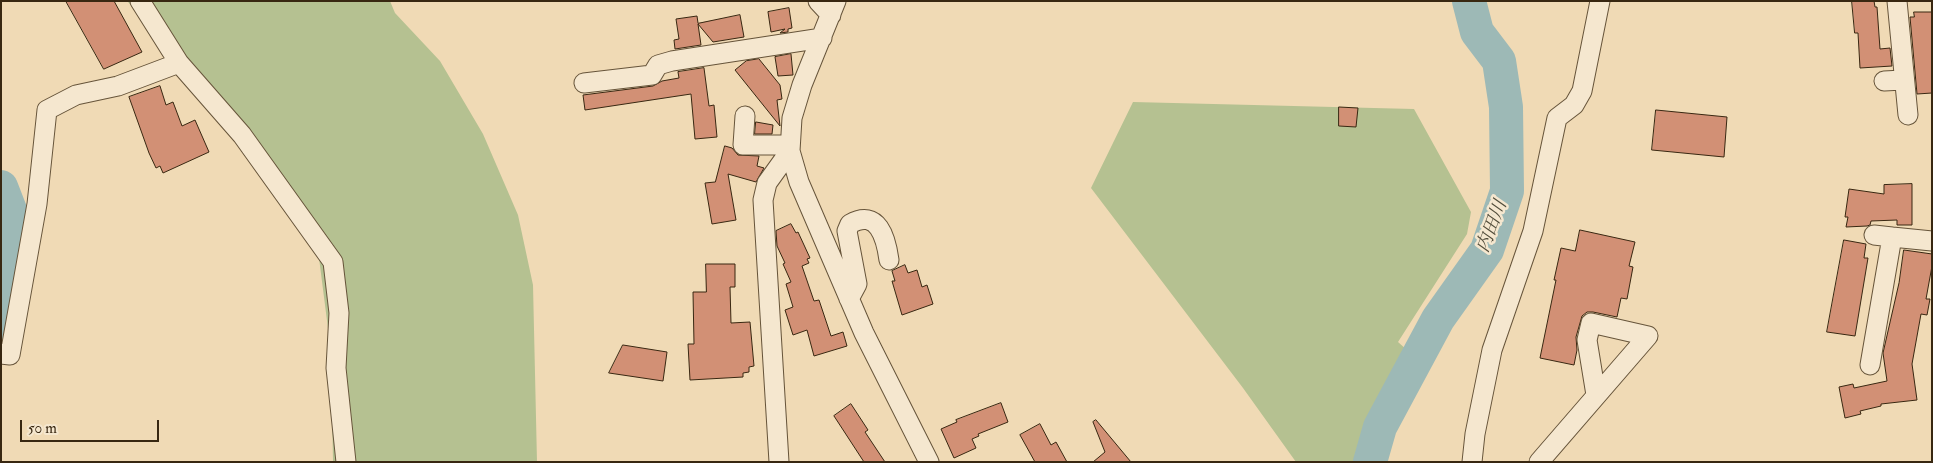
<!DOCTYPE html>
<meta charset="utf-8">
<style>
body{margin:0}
#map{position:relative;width:1933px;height:463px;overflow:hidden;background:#f0dab5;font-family:"IM FELL Double Pica",serif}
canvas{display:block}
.frame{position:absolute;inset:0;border:2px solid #382711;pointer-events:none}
.scale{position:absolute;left:20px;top:420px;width:139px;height:22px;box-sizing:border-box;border:2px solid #382711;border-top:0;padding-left:6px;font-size:15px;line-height:18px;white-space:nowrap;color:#382711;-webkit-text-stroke:4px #f5e7cf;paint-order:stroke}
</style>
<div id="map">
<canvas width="1933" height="463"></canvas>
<div class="frame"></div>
<div class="scale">50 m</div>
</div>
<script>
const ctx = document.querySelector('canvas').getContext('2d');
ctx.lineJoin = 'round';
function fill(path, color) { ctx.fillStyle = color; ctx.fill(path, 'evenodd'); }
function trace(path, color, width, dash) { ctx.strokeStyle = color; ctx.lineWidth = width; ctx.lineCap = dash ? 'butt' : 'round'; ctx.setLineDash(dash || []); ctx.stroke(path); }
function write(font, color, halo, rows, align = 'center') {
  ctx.font = font + ' "IM FELL Double Pica","Noto Serif JP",serif'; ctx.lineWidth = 5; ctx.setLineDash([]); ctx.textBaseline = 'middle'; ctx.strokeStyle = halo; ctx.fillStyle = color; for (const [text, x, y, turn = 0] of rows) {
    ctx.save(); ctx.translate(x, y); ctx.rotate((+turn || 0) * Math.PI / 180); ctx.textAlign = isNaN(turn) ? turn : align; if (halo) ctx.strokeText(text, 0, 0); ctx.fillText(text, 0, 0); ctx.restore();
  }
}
const green = new Path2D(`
 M 127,1 L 390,1 L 395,13 L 440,61 L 483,134 L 518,215 L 533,285 L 537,462 L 333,462 L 331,352 L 319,258 L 168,44 Z
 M 1133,102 L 1414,109 L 1471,212 L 1467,234 L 1398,342 L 1407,350 L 1356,462 L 1296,462 L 1243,388 L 1091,188 Z`);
const river = new Path2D(`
 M 1,187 L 13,218 L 15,253 L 1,322
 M 1370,462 L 1380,427 L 1438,319 L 1487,250 L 1507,191 L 1506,107 L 1499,61 L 1477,32 L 1469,1`);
const building = new Path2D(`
 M 66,1 L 114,1 L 142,52 L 104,69 Z
 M 1852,1 L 1874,1 L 1875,7 L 1877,7 L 1880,49 L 1890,48 L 1892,66 L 1860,68 L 1858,33 L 1855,33 Z
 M 789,8 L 792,28 L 788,29 L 788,32 L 780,33 L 785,29 L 771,32 L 768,12 Z
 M 1914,12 L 1932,12 L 1932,93 L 1917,94 L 1910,17 L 1914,17 Z
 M 740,15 L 744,37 L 713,42 L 698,24 L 701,45 L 675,49 L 674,40 L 679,39 L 676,19 L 697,16 L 698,23 Z
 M 791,54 L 793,75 L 778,76 L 775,57 Z
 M 759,59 L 780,85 L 782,99 L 777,100 L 780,126 L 735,70 L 746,61 Z
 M 704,68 L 709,106 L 714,105 L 717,137 L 695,139 L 691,94 L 585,110 L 583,95 L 653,86 L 662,81 L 679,78 L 678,72 Z
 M 160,86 L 166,105 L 173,102 L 182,126 L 195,120 L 209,152 L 163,173 L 160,166 L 156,168 L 149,153 L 129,97 Z
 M 1339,107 L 1358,108 L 1356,127 L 1339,126 Z
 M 1656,110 L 1727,117 L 1724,157 L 1652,150 Z
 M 756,122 L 773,125 L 772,134 L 755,134 Z
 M 725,146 L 732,148 L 738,155 L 759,156 L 757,166 L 764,168 L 756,182 L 728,174 L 736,220 L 712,224 L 705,183 L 715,182 Z
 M 1912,184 L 1912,225 L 1897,225 L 1897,220 L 1871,221 L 1870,225 L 1867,226 L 1846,227 L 1848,217 L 1845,217 L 1849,189 L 1884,194 L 1884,185 Z
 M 791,224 L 796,233 L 798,232 L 810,258 L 807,259 L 809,263 L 802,266 L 814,301 L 819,300 L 831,336 L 843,332 L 847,346 L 814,356 L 807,330 L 793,335 L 785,310 L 793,307 L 786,284 L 791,282 L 783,264 L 785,263 L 777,246 L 776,231 Z
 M 1580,230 L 1635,242 L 1629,266 L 1633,267 L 1627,299 L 1621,298 L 1617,317 L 1593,312 L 1587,312 L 1582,316 L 1576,337 L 1577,350 L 1574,365 L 1540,358 L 1556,280 L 1554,280 L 1561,248 L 1575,251 Z
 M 1844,240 L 1866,244 L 1864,258 L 1868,258 L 1855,336 L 1827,332 Z
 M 1904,250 L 1932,254 L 1932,266 L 1926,299 L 1930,299 L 1927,315 L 1921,314 L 1912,364 L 1917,400 L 1881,404 L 1881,406 L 1860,411 L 1861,414 L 1845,418 L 1839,387 L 1853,384 L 1854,388 L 1887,381 L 1883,353 L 1899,283 Z
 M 706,264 L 735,264 L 735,287 L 730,287 L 731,323 L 750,322 L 754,366 L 749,367 L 749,372 L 743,373 L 743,377 L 690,380 L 688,344 L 694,344 L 693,292 L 706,292 Z
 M 905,265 L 908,273 L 917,270 L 922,287 L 927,285 L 933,304 L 902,315 L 892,281 L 895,281 L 892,271 Z
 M 623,345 L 667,352 L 663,381 L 609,373 Z
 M 1001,403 L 1008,422 L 978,434 L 979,436 L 972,439 L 976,448 L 954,458 L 941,429 L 957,422 L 956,420 Z
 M 851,404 L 868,430 L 865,432 L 885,462 L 864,462 L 834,416 Z
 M 1096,420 L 1131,462 L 1093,462 L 1105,452 L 1093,422 Z
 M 1040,424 L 1051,445 L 1056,442 L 1067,462 L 1035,462 L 1020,435 Z`);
const street = new Path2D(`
 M 140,1 L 179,63 L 242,135 L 333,262 L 339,313 L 336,368 L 346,462
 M 818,1 L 831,15
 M 836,1 L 802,85 L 792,118 L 790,151 L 799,182 L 864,333 L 929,462
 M 1897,1 L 1908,115
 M 1884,81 L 1903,80
 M 584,83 L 652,75 L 658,65 L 672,61 L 822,38
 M 745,116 L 743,145 L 790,145
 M 1874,235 L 1892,237
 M 849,299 L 857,284 L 847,231 L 850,224 C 878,208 886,238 889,260
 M 1,354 L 10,355 L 37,204 L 47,110 L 76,95 L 118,86 L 179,63
 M 1870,365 L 1892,237 L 1932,241
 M 779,462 L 763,200 L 767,183 L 790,151
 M 1472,462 L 1475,434 L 1492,350 L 1533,231 L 1557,118 L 1574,105 L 1582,91 L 1600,1
 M 1539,462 L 1648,336 L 1591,323 L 1587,340 L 1596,395`);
const waterNames = [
 ["内田川",1493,227,-69]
];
fill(green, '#b5c191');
trace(river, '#9db9b6', 34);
fill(building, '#d29075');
trace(building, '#382711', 1);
trace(street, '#66543a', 21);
trace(street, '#f5e7cf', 19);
write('italic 18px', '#514c3a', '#f5e7cf', waterNames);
</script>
